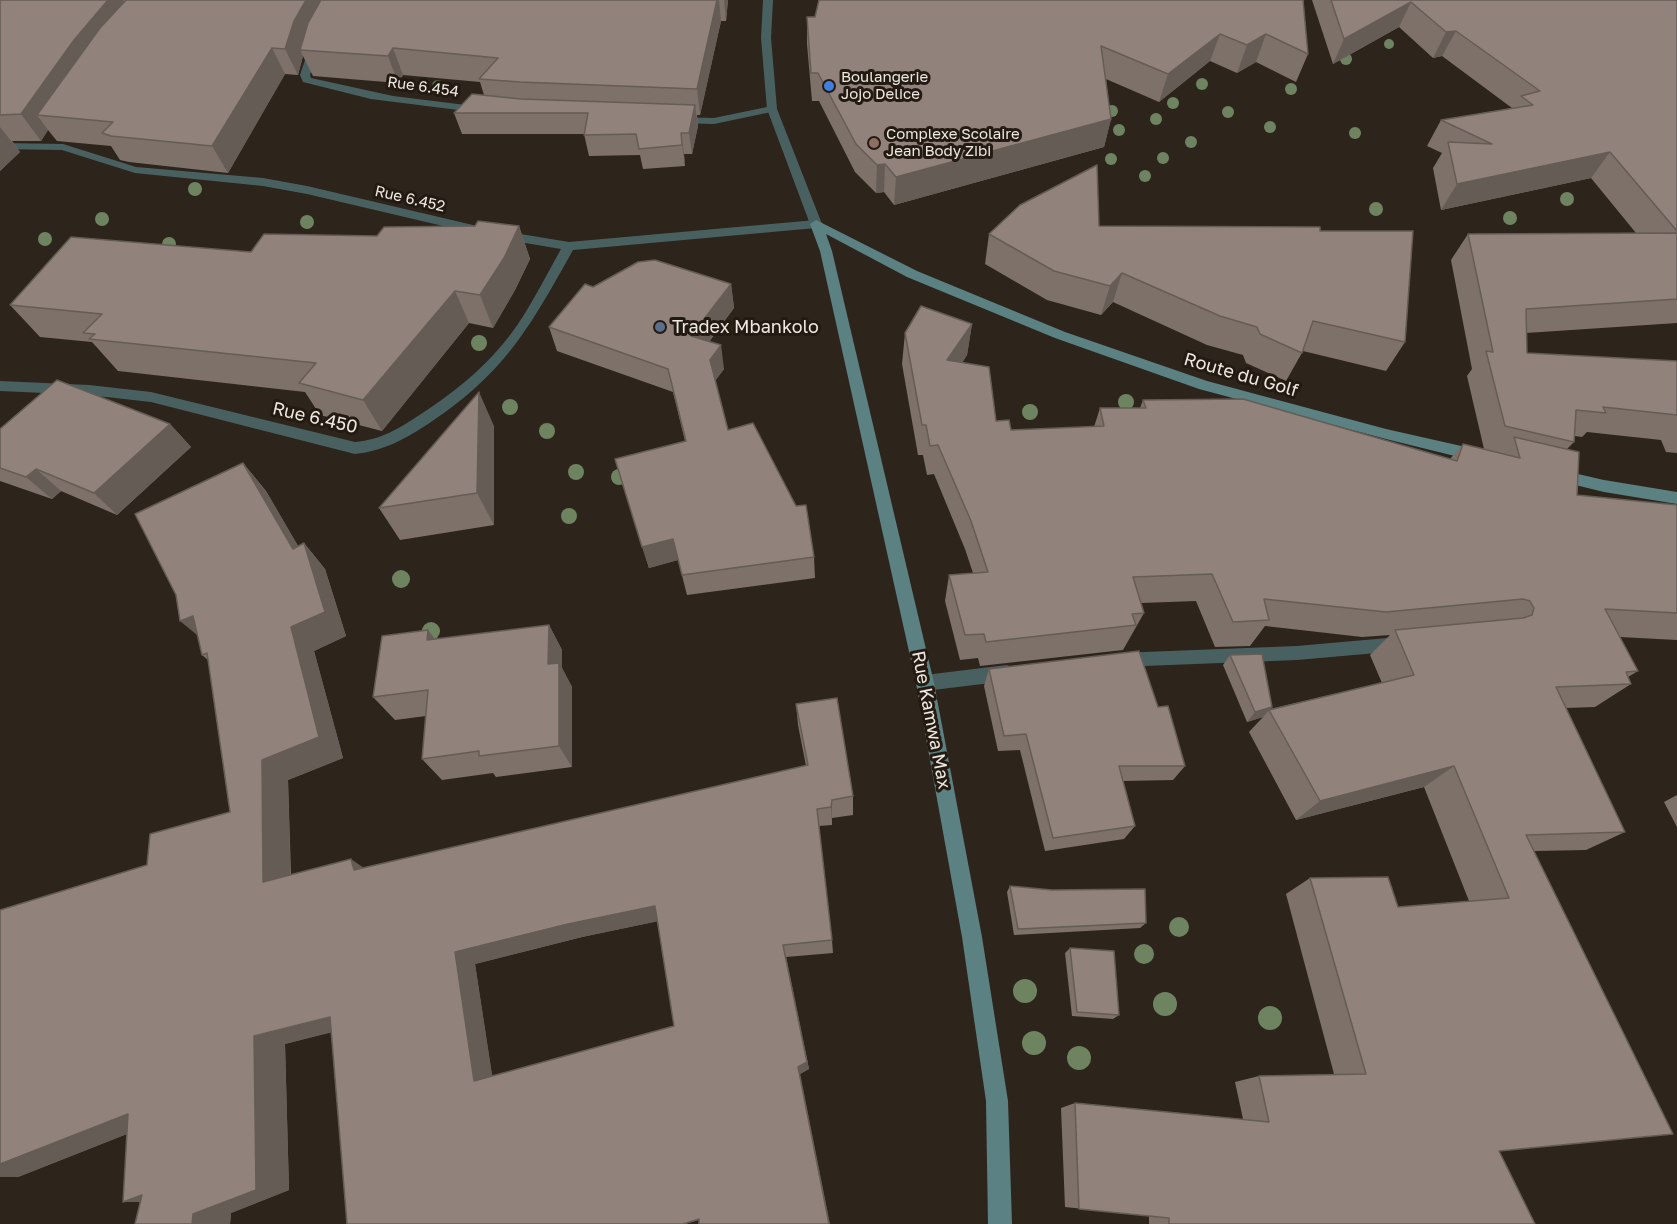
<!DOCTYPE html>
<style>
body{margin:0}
canvas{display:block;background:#2d241b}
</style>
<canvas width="1677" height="1224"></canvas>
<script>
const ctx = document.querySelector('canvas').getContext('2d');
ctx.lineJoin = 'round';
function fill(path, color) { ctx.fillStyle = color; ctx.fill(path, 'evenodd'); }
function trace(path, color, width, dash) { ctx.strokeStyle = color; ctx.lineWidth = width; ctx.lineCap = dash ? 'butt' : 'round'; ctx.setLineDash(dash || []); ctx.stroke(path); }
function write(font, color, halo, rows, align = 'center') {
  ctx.font = font + ' "Golos Text",sans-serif'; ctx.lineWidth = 6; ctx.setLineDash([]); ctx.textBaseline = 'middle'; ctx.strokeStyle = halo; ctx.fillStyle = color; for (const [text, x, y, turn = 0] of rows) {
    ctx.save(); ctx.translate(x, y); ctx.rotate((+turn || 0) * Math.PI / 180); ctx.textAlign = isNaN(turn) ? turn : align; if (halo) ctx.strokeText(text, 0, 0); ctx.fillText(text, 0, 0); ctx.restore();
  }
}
const minor = new Path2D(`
 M 315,42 L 320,45 L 310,75 L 311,78 L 393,96 L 482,107 L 487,110 L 482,113 L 371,99 L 303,82 L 300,75 L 310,45 Z
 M 772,106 L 776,107 L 776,111 L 714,124 L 675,123 L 669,120 L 675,117 L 714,118 Z
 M 0,143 L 63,144 L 136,167 L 263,178 L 307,186 L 490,229 L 569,242 L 816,220 L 822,224 L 816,228 L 573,250 C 531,325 506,372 431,422 C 407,438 384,451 355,454 L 151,402 L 89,395 L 0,391 L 0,381 L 89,385 L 151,392 L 355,442 C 381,440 400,428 421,414 C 458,390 493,361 518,324 C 534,300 547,274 561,249 L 490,237 L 307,194 L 263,186 L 135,173 L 62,150 L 0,149 Z
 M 1399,637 L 1405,639 L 1407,644 L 1405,649 L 1399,651 L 1297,660 L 1119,667 L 1113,665 L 1110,660 L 1113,655 L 1119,653 L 1297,646 Z
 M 1007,665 L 1013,668 L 1016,673 L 1013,678 L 1007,681 L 925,691 L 919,688 L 916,683 L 919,678 L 925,675 Z`);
const tertiary = new Path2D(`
 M 763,0 L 773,0 L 771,38 L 777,109 L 822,224 L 816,228 L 810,224 L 767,109 L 761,38 Z`);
const secondary = new Path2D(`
 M 816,220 L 917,271 L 1065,332 L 1207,381 L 1386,429 L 1479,450 L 1484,452 L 1486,456 L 1484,460 L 1479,462 L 1386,439 L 1199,389 L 1055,338 L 907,277 L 826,234 L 832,251 L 934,683 L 982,937 L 1008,1101 L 1012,1224 L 988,1224 L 986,1101 L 962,937 L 916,683 L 820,251 L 810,224 Z
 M 1556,469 L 1604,480 L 1677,492 L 1677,504 L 1604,492 L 1551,479 L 1549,475 L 1551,471 Z`);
const trees = [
 [1389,44,5],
 [1346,59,6],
 [1202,84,6],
 [438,86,6],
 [1291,89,6],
 [1173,103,6],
 [1112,111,6],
 [1228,112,6],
 [1156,119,6],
 [1270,127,6],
 [1119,130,6],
 [1355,133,6],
 [1191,142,6],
 [1163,158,6],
 [1111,159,6],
 [1145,176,6],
 [195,189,7],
 [1567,199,7],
 [1376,209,7],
 [1510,218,7],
 [102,219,7],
 [307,222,7],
 [45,239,7],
 [169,244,7],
 [479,343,8],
 [1126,402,8],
 [510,407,8],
 [1030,412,8],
 [547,431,8],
 [576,472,8],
 [619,477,8],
 [569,516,8],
 [401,579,9],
 [431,631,9],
 [1179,927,10],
 [1144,954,10],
 [1025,991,12],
 [1165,1004,12],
 [1270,1018,12],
 [1034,1043,12],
 [1079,1058,12]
];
const wall = new Path2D(`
 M 0,0 L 728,0 L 726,21 L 721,21 L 700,115 L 697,115 L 698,126 L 692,154 L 684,154 L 685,166 L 643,169 L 640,155 L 589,156 L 584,134 L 462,134 L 454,113 L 484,95 L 480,82 L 403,75 L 398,83 L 313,76 L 303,56 L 298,75 L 285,74 L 228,173 L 129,162 L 120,160 L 111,146 L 57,141 L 48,130 L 41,141 L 12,141 L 20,152 L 0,171 Z
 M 1303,0 L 1308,54 L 1296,82 L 1256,62 L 1237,73 L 1210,61 L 1159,102 L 1106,79 L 1111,119 L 1104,147 L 894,205 L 884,192 L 876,193 L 855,172 L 819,101 L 812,101 L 807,44 L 807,17 Z
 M 1312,0 L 1677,0 L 1677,323 L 1526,333 L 1527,353 L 1677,361 L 1677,453 L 1666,452 L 1661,440 L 1587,432 L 1582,437 L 1575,436 L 1574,442 L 1567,449 L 1577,495 L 1677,505 L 1677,640 L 1620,637 L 1638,671 L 1628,677 L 1631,684 L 1595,707 L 1566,708 L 1625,832 L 1586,850 L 1535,851 L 1499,1151 L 1535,1224 L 1149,1224 L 1149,1216 L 1065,1207 L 1061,1108 L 1075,1103 L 1243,1119 L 1235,1082 L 1259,1076 L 1334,1074 L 1286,894 L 1310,878 L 1398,907 L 1469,901 L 1424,787 L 1296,820 L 1249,732 L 1263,717 L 1247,722 L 1223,665 L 1230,655 L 1272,707 L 1270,709 L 1382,683 L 1370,655 L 1390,635 L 1362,637 L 1265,626 L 1250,646 L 1215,647 L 1196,601 L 1141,603 L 1144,613 L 1123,650 L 980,666 L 978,658 L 960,660 L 945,601 L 949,575 L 973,573 L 965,549 L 934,474 L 927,475 L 923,455 L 918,455 L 902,364 L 905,333 L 972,324 L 967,355 L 962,363 L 996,421 L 1011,430 L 1094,427 L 1100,408 L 1140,408 L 1143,400 L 1450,459 L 1463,444 L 1484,449 L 1467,376 L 1472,369 L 1451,260 L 1468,234 L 1636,233 L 1591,178 L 1441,210 L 1433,168 L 1442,153 L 1427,146 L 1441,120 L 1512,108 L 1442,56 L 1433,58 L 1399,27 L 1333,64 Z
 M 519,226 L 530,259 L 515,290 L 493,328 L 469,323 L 382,431 L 320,415 L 305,392 L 118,371 L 92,342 L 40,337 L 10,305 L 251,252 L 377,236 Z
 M 1099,226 L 1320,231 L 1405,342 L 1386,371 L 1303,351 L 1286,381 L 1246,363 L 1243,355 L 1207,345 L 1113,302 L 1101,315 L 1047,300 L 985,264 L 989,234 Z
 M 731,284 L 734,308 L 709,342 L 724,369 L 715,381 L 728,430 L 814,557 L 815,578 L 687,595 L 678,560 L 649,568 L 615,459 L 685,441 L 673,392 L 557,351 L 549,327 L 593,287 Z
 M 170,424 L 191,447 L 117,515 L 61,491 L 52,499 L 0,481 L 0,429 Z
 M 494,426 L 494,525 L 400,540 L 379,508 Z
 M 243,463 L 266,491 L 298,546 L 304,543 L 325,569 L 346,636 L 314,651 L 343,758 L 288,780 L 291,874 L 364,868 L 806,766 L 798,725 L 796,704 L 853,796 L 853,815 L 832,818 L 832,825 L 819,826 L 832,940 L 833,953 L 786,957 L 809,1069 L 800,1074 L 699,1220 L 685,1224 L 347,1224 L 331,1032 L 285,1044 L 289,1190 L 231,1213 L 230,1224 L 135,1224 L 140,1202 L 123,1202 L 127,1134 L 18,1177 L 147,865 L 230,812 L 208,660 L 202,655 ZM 658,921 L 674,1026 L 492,1076 L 475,964 L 582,937 Z
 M 549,625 L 562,650 L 562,668 L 572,687 L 572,767 L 496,777 L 493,773 L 442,780 L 422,759 L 426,716 L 395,720 L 373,697 L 435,639 Z
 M 989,669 L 1158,707 L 1185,766 L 1173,780 L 1123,781 L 1135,826 L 1124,839 L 1045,851 L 1020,750 L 998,751 L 984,686 Z
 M 1677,795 L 1677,827 L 1664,802 Z
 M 1010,886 L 1146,923 L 1140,928 L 1014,935 L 1007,892 Z
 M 1070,948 L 1119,1015 L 1113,1019 L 1072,1016 L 1065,953 Z`);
const shadedWall = new Path2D(`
 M 108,0 L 123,0 L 133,16 L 37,115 L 48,130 L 41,141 L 21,114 L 74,40 Z
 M 306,0 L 323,0 L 300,50 L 303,56 L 298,75 L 285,49 L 294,21 Z
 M 717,0 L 719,0 L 721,21 L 700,115 L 697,89 Z
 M 724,0 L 728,0 L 726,21 Z
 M 1411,2 L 1399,27 L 1333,64 L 1344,39 Z
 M 1456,31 L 1442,56 L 1433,58 L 1446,32 Z
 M 1220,34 L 1210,61 L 1159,102 L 1168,74 Z
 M 1266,34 L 1256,62 L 1237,73 L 1247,45 Z
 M 272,48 L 285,74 L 228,173 L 212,146 Z
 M 393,48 L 403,75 L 398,83 L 388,56 Z
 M 695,105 L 698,126 L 692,154 L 689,133 Z
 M 1111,119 L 1104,147 L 894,205 L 896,177 Z
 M 0,127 L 20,152 L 0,171 Z
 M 681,133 L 684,154 L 685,166 L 682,145 Z
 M 1610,152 L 1591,178 L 1441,210 L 1457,184 Z
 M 885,164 L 884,192 L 876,193 L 877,165 Z
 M 519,226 L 530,259 L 515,290 L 493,328 L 480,295 Z
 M 1122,273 L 1113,302 L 1101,315 L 1110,286 Z
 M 731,284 L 734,308 L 695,359 L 691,336 Z
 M 455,291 L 469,323 L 382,431 L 363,400 Z
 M 972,324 L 967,355 L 943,391 L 947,360 Z
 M 721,345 L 724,369 L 713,383 L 710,360 Z
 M 479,392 L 494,426 L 494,525 L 477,493 Z
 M 170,424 L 191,447 L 117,515 L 94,493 Z
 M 243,463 L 266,491 L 312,570 L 304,543 L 325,569 L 346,636 L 314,651 L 343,758 L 288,780 L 291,897 L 263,882 L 262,760 L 291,627 L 293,549 Z
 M 36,469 L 61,491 L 52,499 L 26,477 Z
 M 673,539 L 678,560 L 649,568 L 642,547 Z
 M 193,616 L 208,644 L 180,621 Z
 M 549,625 L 562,650 L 562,668 L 572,687 L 572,767 L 559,746 L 548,664 Z
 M 428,630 L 447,655 L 427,640 Z
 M 1272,707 L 1263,717 L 1247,722 L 1255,712 Z
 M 1454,766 L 1424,787 L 1296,820 L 1320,801 Z
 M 832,800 L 832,825 L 831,807 Z
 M 351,859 L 374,875 L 354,870 Z
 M 655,906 L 664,920 L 582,937 L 475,964 L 494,1087 L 474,1081 L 455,952 L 568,924 Z
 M 783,945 L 809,1069 L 800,1074 L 830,1224 L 829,1224 L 798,1067 Z
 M 330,1017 L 357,1026 L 285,1044 L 289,1190 L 231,1213 L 230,1224 L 192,1224 L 193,1214 L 254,1036 Z
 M 128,1114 L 167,1118 L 18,1177 L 0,1177 L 0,1164 Z
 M 142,1195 L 164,1202 L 123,1202 Z`);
const building = new Path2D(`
 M 0,0 L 108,0 L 74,40 L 21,114 L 0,115 Z
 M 126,0 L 306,0 L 294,21 L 285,49 L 272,48 L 212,146 L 111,136 L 102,133 L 113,122 L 37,115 L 100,28 Z
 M 321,0 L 717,0 L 697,89 L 520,82 L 479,79 L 498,58 L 393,48 L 388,56 L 300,50 L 308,23 Z
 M 819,0 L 1303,0 L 1308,54 L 1266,34 L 1247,45 L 1220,34 L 1168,74 L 1101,46 L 1111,119 L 896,177 L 885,164 L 877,165 L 856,144 L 818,73 L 811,73 L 807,17 L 815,17 Z
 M 1331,0 L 1677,0 L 1677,231 L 1610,152 L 1457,184 L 1448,142 L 1492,144 L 1441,120 L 1533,105 L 1521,96 L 1540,91 L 1456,31 L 1446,32 L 1411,2 L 1344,39 Z
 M 472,94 L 521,99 L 695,105 L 689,133 L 681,133 L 682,145 L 639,149 L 636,134 L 584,135 L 588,113 L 454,113 Z
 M 1097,165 L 1099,226 L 1320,227 L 1320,231 L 1413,231 L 1405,342 L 1313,321 L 1302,353 L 1260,334 L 1257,327 L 1220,316 L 1122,273 L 1110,286 L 1054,271 L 989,234 L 1020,205 Z
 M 478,221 L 519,226 L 504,258 L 480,295 L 455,291 L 363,400 L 299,383 L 316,363 L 89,339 L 95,334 L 83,333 L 102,314 L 10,305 L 71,237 L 251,252 L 264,234 L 377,236 L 384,227 L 475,226 Z
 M 1677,233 L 1677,299 L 1526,309 L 1527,353 L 1677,361 L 1677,415 L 1603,407 L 1606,413 L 1576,410 L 1574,442 L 1505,426 L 1486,351 L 1493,352 L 1468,234 Z
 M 655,260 L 731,284 L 691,336 L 721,345 L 710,360 L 728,430 L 753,423 L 796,506 L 806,505 L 814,557 L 682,575 L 673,539 L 642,547 L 615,459 L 686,441 L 668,369 L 549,327 L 585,284 L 593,287 L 638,262 Z
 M 921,306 L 972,324 L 947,360 L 989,367 L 996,421 L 1009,420 L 1011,430 L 1104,426 L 1100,408 L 1146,408 L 1143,400 L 1243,399 L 1457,461 L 1463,444 L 1520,458 L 1514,437 L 1579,452 L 1577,495 L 1677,505 L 1677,613 L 1605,609 L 1638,671 L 1626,672 L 1631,684 L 1556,687 L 1625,832 L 1526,835 L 1673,1134 L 1499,1151 L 1535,1224 L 1169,1224 L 1169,1218 L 1079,1209 L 1075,1103 L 1269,1122 L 1259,1076 L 1366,1074 L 1310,878 L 1388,877 L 1398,907 L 1509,898 L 1454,766 L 1320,801 L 1269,710 L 1414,675 L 1395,630 L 1523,618 L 1532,615 L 1534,608 L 1530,601 L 1523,599 L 1386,612 L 1264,599 L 1269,620 L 1233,622 L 1212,574 L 1133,577 L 1144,613 L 1132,614 L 1136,625 L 986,642 L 984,634 L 965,635 L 949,575 L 988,572 L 971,521 L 938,445 L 930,446 L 926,425 L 922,425 L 905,333 Z
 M 57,380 L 170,424 L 94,493 L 36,469 L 26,477 L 0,468 L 0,429 Z
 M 479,392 L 477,493 L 379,508 Z
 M 243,463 L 293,549 L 304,543 L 325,612 L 291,627 L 319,737 L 262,760 L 263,882 L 351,859 L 354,870 L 808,765 L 796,704 L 837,698 L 853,796 L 832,800 L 831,807 L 817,809 L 832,940 L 783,945 L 807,1062 L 798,1067 L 829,1224 L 699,1224 L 699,1219 L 683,1224 L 347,1224 L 330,1017 L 254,1036 L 256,1190 L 193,1214 L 192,1224 L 135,1224 L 142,1195 L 123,1202 L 128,1114 L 0,1164 L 0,910 L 147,865 L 150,834 L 230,812 L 207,653 L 202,655 L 193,616 L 180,621 L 176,595 L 135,514 ZM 655,906 L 674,1026 L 474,1081 L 455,952 L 568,924 Z
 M 549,625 L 548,664 L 559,663 L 559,746 L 479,756 L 479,751 L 422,759 L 428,690 L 373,697 L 382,636 L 428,630 L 427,640 Z
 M 1139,651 L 1158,707 L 1168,706 L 1185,766 L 1119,766 L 1135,826 L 1053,838 L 1026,734 L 1004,736 L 989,669 Z
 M 1262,654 L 1272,707 L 1255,712 L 1230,655 Z
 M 1010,886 L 1052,890 L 1145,889 L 1146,923 L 1018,929 Z
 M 1070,948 L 1114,951 L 1119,1015 L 1077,1012 Z`);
const markers = [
 [829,86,6,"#3f7fe0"],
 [874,143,6,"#8d6e63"],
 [660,327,6,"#5c6f8a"]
];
const farPoinames = [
 ["Boulangerie",841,77],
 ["Jojo Delice",841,94],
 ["Complexe Scolaire",886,134],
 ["Jean Body Zibi",886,151]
];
const farStreetnames = [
 ["Rue 6.454",423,87,8],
 ["Rue 6.452",410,199,13]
];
const poiNames = [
 ["Tradex Mbankolo",672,327]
];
const streetNames = [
 ["Route du Golf",1241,375,16],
 ["Rue 6.450",315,418,13],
 ["Rue Kamwa Max",931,720,79]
];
fill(minor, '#496061');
fill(tertiary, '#496061');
fill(secondary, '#5b8183');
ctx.fillStyle = '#6e8360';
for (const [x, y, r] of trees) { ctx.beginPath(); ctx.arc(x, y, r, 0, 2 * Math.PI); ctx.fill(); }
fill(wall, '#7d716a');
fill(shadedWall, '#665c56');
fill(building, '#91837b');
trace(building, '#665c56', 1.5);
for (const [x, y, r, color] of markers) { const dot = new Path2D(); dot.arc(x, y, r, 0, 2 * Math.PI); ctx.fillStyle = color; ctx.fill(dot); trace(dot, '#231b12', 2); }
write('15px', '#eee8e2', '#231b12', farPoinames, 'left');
write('15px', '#eee8e2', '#231b12', farStreetnames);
write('18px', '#eee8e2', '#231b12', poiNames, 'left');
write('18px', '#eee8e2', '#231b12', streetNames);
</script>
